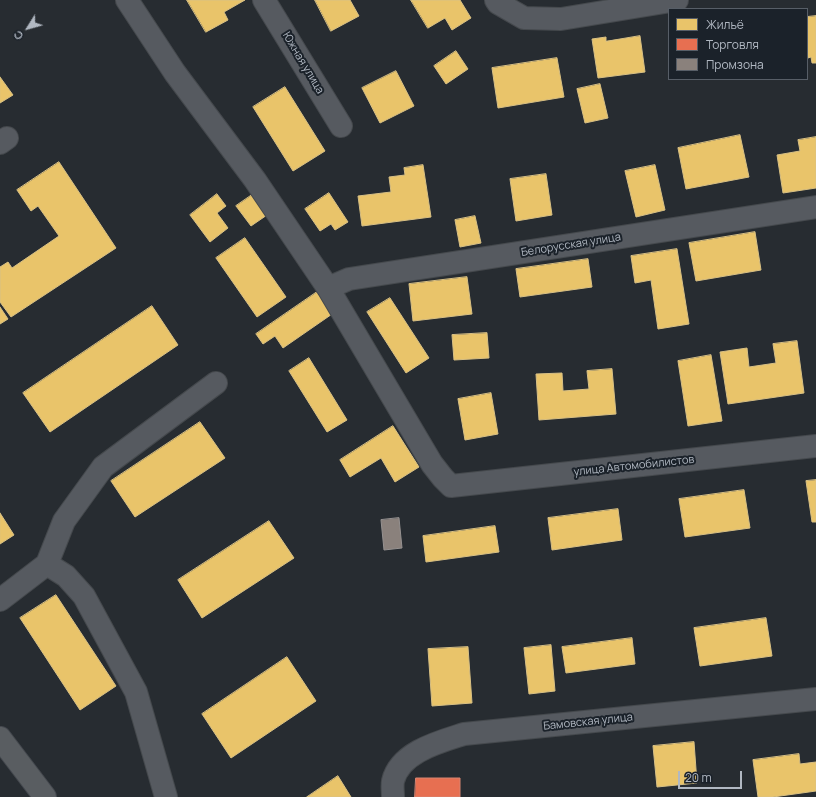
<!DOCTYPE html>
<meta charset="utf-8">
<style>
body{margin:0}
#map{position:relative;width:816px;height:797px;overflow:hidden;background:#272c31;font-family:Manrope,sans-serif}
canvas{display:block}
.legend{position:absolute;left:668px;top:8px;width:140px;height:72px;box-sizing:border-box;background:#1b222a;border:1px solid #575e67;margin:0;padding:5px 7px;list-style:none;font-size:12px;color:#b1b8c2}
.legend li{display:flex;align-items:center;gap:8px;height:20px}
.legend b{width:20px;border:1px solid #575e67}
.north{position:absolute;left:8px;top:8px;width:40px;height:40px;-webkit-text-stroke:3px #1b222a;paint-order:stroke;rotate:233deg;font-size:11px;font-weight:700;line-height:16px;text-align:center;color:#b1b8c2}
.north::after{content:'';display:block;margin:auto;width:14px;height:18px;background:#b1b8c2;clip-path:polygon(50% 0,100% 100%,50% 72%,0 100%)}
.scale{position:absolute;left:678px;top:771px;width:64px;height:18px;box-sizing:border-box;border:2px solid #b1b8c2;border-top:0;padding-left:5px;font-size:12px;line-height:14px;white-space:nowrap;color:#b1b8c2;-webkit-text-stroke:3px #1b222a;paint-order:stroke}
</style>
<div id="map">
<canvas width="816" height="797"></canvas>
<ul class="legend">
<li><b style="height:11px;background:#e9c46a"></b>Жильё</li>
<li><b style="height:11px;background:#e76f51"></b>Торговля</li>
<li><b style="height:11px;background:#8a817c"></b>Промзона</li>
</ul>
<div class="north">С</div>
<div class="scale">20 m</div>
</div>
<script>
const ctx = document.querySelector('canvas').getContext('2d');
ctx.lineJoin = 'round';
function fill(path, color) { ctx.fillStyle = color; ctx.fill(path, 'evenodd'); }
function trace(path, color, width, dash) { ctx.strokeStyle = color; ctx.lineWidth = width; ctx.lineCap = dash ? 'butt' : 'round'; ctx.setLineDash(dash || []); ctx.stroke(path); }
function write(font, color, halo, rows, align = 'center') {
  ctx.font = font + ' Manrope,sans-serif'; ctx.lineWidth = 4; ctx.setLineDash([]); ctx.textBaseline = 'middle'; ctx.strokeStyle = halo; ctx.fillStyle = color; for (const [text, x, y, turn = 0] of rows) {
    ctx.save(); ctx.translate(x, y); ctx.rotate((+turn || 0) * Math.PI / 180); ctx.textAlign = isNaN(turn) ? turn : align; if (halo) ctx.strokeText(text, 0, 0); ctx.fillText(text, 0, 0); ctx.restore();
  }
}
const homes = new Path2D(`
 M 187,0 L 245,0 L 224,12 L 228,20 L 206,32 Z
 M 315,0 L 350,0 L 359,16 L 331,31 Z
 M 411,0 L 460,0 L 471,18 L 452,30 L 445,18 L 428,28 Z
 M 816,16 L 816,63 L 812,63 L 811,57 L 808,58 L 807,50 L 807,17 Z
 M 640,36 L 645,72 L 598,78 L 592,39 L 606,37 L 606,41 Z
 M 456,51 L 468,69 L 446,84 L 434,66 Z
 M 557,58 L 564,97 L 498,108 L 492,68 Z
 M 396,71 L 414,106 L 380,123 L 362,88 Z
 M 0,77 L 13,95 L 0,103 Z
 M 600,84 L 608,118 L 585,123 L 577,89 Z
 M 285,87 L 325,151 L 293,171 L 253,107 Z
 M 740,135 L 749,177 L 686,189 L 678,148 Z
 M 816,137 L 816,188 L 783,193 L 777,155 L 800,151 L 798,140 Z
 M 59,162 L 116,248 L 11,317 L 0,302 L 0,267 L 8,262 L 12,268 L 59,236 L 38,206 L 31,211 L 17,190 Z
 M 423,165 L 431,217 L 362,226 L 358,196 L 391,192 L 389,177 L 405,175 L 404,168 Z
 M 655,165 L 665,210 L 636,217 L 625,171 Z
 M 546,174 L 552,215 L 516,221 L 510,179 Z
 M 329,193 L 348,222 L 335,230 L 331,224 L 320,231 L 305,209 Z
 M 217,194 L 226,206 L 217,213 L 228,228 L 210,242 L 190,215 Z
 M 252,195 L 267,215 L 251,226 L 236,206 Z
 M 475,216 L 481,243 L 460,247 L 455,220 Z
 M 755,232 L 761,270 L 696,281 L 689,243 Z
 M 245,238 L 286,297 L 257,317 L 216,258 Z
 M 677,249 L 689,324 L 658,329 L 651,280 L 635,283 L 631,256 Z
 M 588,259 L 592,287 L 520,297 L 516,269 Z
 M 467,277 L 472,314 L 413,321 L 409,284 Z
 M 320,290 L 335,312 L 283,348 L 275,336 L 263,344 L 256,334 Z
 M 390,298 L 429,358 L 406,373 L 367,312 Z
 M 152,306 L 178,345 L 50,432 L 23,393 Z
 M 0,307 L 8,319 L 0,324 Z
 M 487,333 L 489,358 L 454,360 L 452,335 Z
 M 797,341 L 804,393 L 728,404 L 720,352 L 747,348 L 749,367 L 776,363 L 773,344 Z
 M 711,355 L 722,421 L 688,426 L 678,361 Z
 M 309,358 L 347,420 L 327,432 L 289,371 Z
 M 612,369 L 616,414 L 539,420 L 536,374 L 562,373 L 563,391 L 589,389 L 587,371 Z
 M 491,393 L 498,434 L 465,440 L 458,399 Z
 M 200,422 L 225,458 L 135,517 L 111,481 Z
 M 393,426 L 419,467 L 395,482 L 381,458 L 350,477 L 340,460 Z
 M 816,480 L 816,522 L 812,522 L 806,481 Z
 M 744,490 L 750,528 L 685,537 L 679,499 Z
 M 618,509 L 622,540 L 552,550 L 548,518 Z
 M 0,513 L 14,535 L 0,544 Z
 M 269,521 L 294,558 L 202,618 L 178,580 Z
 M 495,526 L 499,552 L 426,562 L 423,536 Z
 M 56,595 L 116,686 L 80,710 L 20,618 Z
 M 766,618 L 772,656 L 700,666 L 694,628 Z
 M 632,638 L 635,664 L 566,673 L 562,647 Z
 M 551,645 L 555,691 L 529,694 L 524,648 Z
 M 468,647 L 472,703 L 432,706 L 428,649 Z
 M 287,657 L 316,701 L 231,758 L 202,714 Z
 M 694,742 L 697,783 L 657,787 L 653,746 Z
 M 799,754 L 800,764 L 816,762 L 816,791 L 773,797 L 758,797 L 753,760 Z
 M 338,776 L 351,797 L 307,797 Z`);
const shops = new Path2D(`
 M 416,778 L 460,778 L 460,797 L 415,797 Z`);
const industry = new Path2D(`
 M 399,518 L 402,548 L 384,550 L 381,520 Z`);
const minor = new Path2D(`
 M 127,0 L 175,73 L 255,180 L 328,288 L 432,464 L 443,478 L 451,486 L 816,446
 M 264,0 L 341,126
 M 496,0 L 498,3 L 524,18 L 561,19 L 677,0
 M 0,143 L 7,138
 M 328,288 L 349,279 L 816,207
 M 47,564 L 66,576 L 84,596 L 136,692 L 166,797
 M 0,600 L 47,564 L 64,521 L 103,467 L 216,383
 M 393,797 C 393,792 392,786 393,781 C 400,752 439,742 464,734 L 816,699`);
const major = new Path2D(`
 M 0,738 L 45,797`);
const streetNames = [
 ["Южная улица",303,63,59],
 ["Белорусская улица",571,245,-9],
 ["улица Автомобилистов",634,466,-6],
 ["Бамовская улица",588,722,-6]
];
fill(homes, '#e9c46a');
trace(homes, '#d8c084', 1);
fill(shops, '#e76f51');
trace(shops, '#d78573', 1);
fill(industry, '#8a817c');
trace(industry, '#969291', 1);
trace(minor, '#45494d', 24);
trace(major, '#44484e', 24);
trace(minor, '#565a60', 22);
trace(major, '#595d61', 22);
write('11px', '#b1b8c2', '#1b222a', streetNames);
</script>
